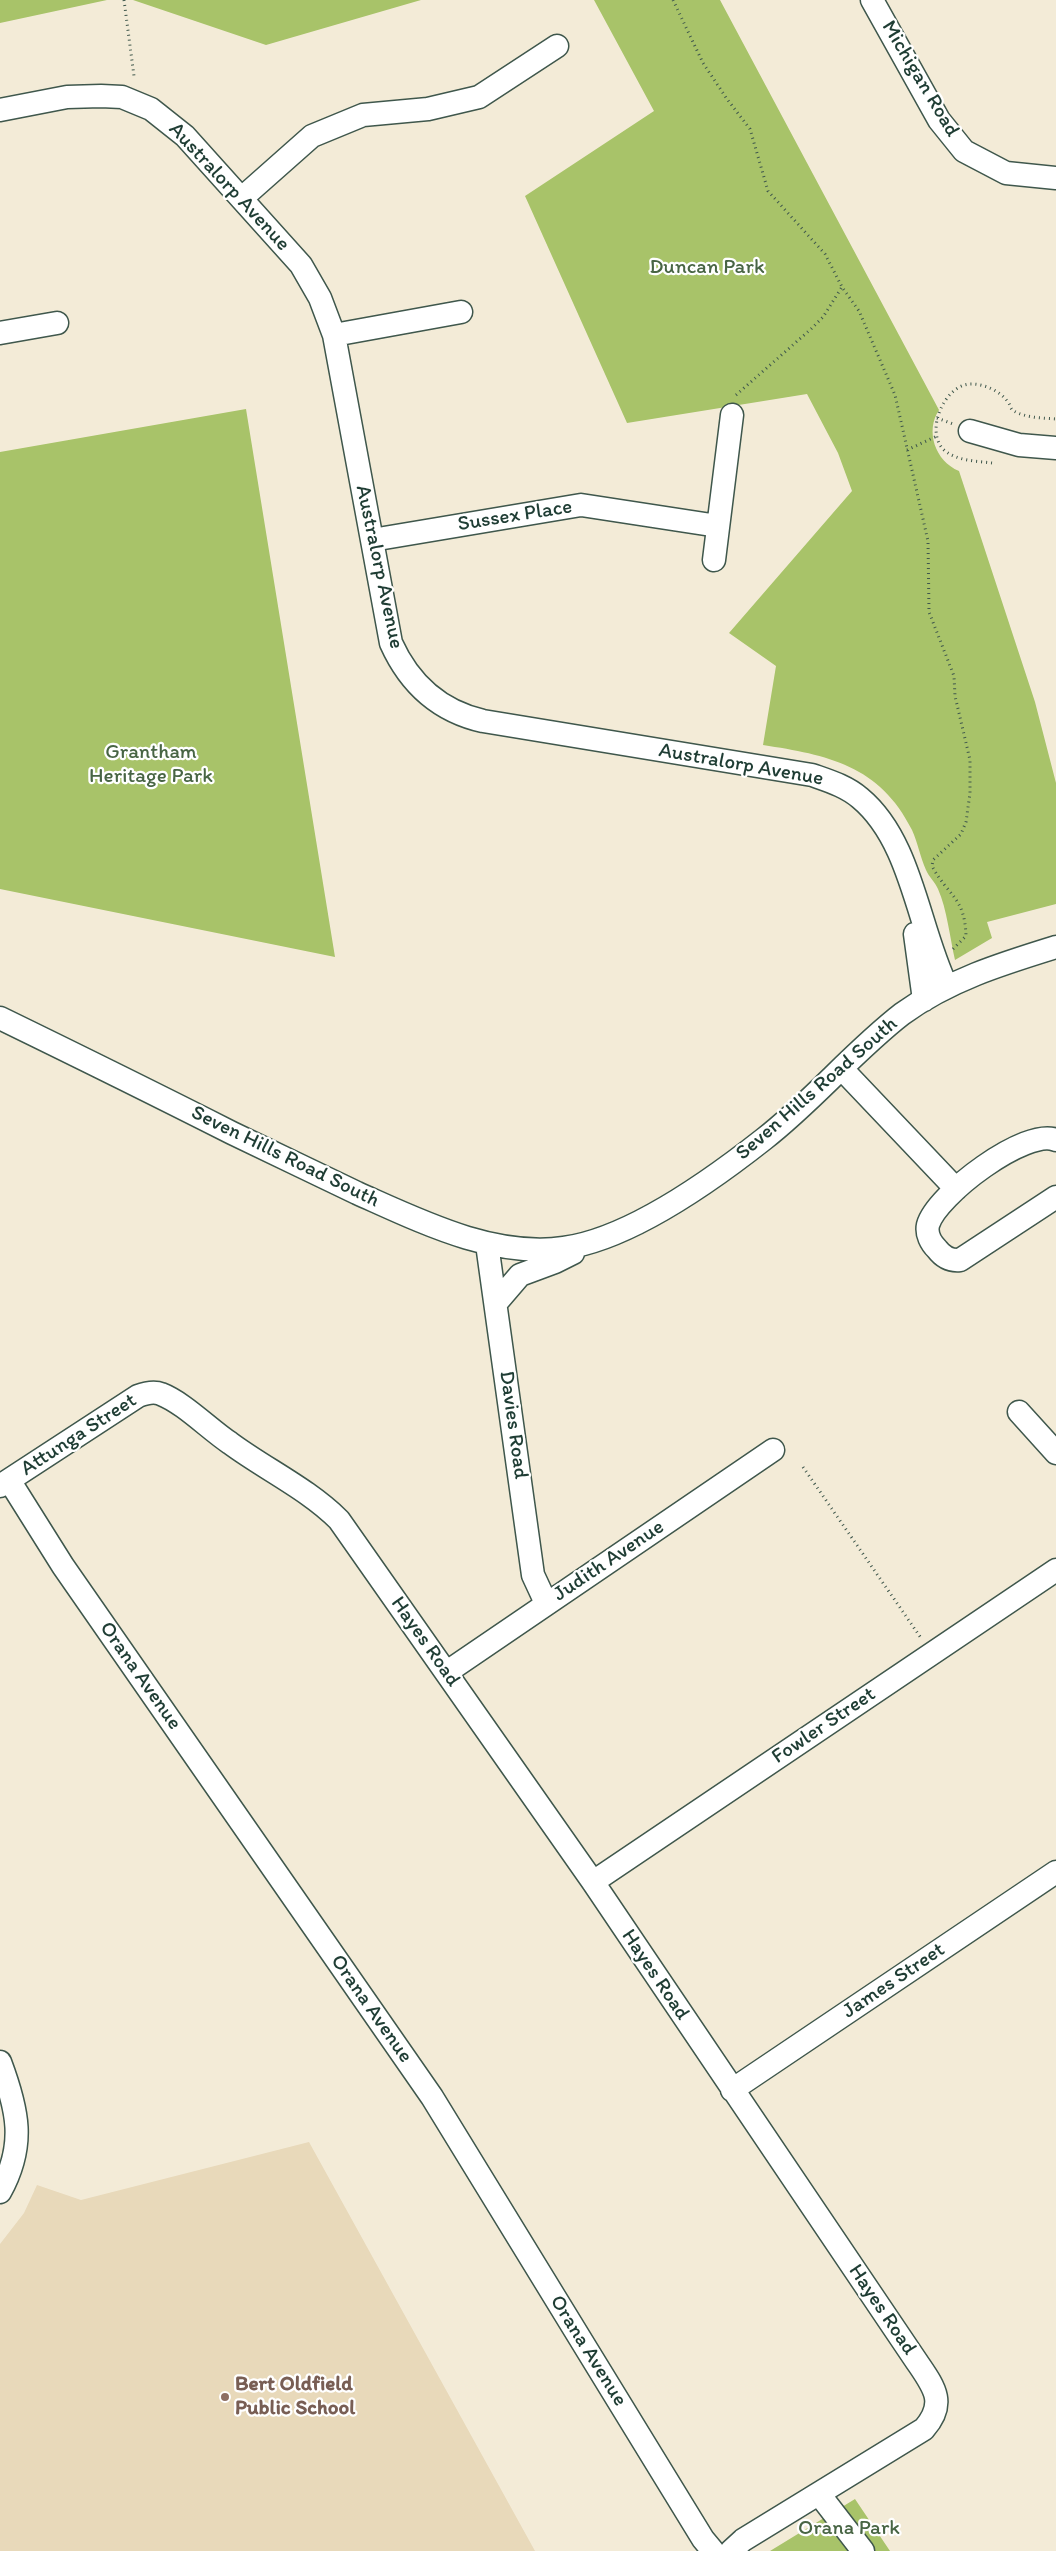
<!DOCTYPE html>
<style>
body{margin:0}
canvas{display:block;background:#f3ebd7}
</style>
<canvas width="1056" height="2551"></canvas>
<script>
const ctx = document.querySelector('canvas').getContext('2d');
ctx.lineJoin = 'round';
function fill(path, color) { ctx.fillStyle = color; ctx.fill(path, 'evenodd'); }
function trace(path, color, width, dash) { ctx.strokeStyle = color; ctx.lineWidth = width; ctx.lineCap = dash ? 'butt' : 'round'; ctx.setLineDash(dash || []); ctx.stroke(path); }
function write(font, color, halo, rows, align = 'center') {
  ctx.font = font + ' Itim,sans-serif'; ctx.lineWidth = 4.5; ctx.setLineDash([]); ctx.textBaseline = 'middle'; ctx.strokeStyle = halo; ctx.fillStyle = color; for (const [text, x, y, turn = 0] of rows) {
    ctx.save(); ctx.translate(x, y); ctx.rotate((+turn || 0) * Math.PI / 180); ctx.textAlign = isNaN(turn) ? turn : align; if (halo) ctx.strokeText(text, 0, 0); ctx.fillText(text, 0, 0); ctx.restore();
  }
}
const built = new Path2D(`
 M 309,2142 L 535,2551 L 0,2551 L 0,2244 L 24,2213 L 37,2185 L 81,2200 Z`);
const green = new Path2D(`
 M 0,0 L 107,0 L 0,23 Z
 M 133,0 L 421,0 L 266,45 Z
 M 594,0 L 720,0 L 939,410 C 925,431 935,461 959,471 L 1035,702 L 1056,783 L 1056,904 L 987,922 L 992,938 L 955,960 C 950,939 947,909 938,889 C 935,882 929,877 926,870 C 920,857 918,843 912,830 C 880,765 827,755 763,745 L 776,666 L 729,633 L 852,491 L 838,453 L 807,394 L 627,423 L 525,196 L 654,111 Z
 M 246,409 L 335,957 L 0,889 L 0,452 Z
 M 855,2499 L 890,2551 L 770,2551 Z`);
const path = new Path2D(`
 M 124,0 L 134,76
 M 673,0 L 703,63 L 727,99 L 750,129 L 768,191 L 825,254 L 842,287 L 859,311 L 895,395 L 928,541 L 929,612 L 954,676 L 955,696 L 970,760 L 970,793 L 966,822 L 961,834 L 933,860 L 932,866 C 948,896 965,897 966,936 L 953,949
 M 736,395 L 811,329 L 823,317 L 842,287
 M 937,418 L 953,424
 M 907,450 L 937,436
 M 992,463 C 976,461 957,461 944,450 C 924,431 945,384 971,384 C 985,384 1000,391 1008,402 C 1011,406 1010,409 1014,411 C 1026,418 1043,418 1056,419
 M 803,1467 L 921,1638`);
const minor = new Path2D(`
 M 872,0 L 939,120 L 964,151 L 1006,173 L 1056,178
 M 0,110 L 67,97 L 101,96 L 122,97 L 151,109 L 185,136 L 301,265 L 320,298 L 334,335 L 391,643 C 409,683 439,711 483,721 L 812,775 C 829,781 846,786 860,798 C 912,841 918,928 947,987
 M 242,198 L 312,136 L 363,115 L 428,109 L 479,97 L 557,46
 M 0,333 L 57,323
 M 334,335 L 461,312
 M 970,431 L 1019,445 L 1056,448
 M 372,540 L 581,505 L 718,526
 M 714,560 L 732,415
 M 915,934 L 924,1000
 M 0,1018 C 78,1056 155,1094 232,1133 C 274,1153 315,1173 357,1193 C 420,1221 493,1258 564,1248 C 630,1239 712,1180 764,1139 C 813,1101 853,1052 902,1014 C 949,980 1001,964 1056,947
 M 842,1069 L 956,1189
 M 1056,1140 C 1027,1127 936,1195 928,1225 C 926,1234 931,1243 937,1249 C 943,1257 950,1261 960,1260 L 1056,1197
 M 487,1244 L 533,1575 L 546,1603
 M 496,1303 L 520,1275 L 555,1262 L 573,1253
 M 1019,1412 L 1056,1453
 M 9,1480 L 63,1566 L 432,2097 L 703,2539 L 713,2551
 M 0,1486 L 138,1396 C 146,1393 154,1391 161,1394 C 184,1403 209,1429 230,1443 C 265,1469 308,1489 339,1520 L 593,1882 L 917,2362 C 934,2387 947,2403 924,2429 L 743,2540 L 731,2551
 M 447,1672 L 773,1450
 M 593,1882 L 1056,1570
 M 0,2062 C 18,2110 26,2145 0,2192
 M 732,2090 L 1056,1872
 M 819,2494 L 863,2551`);
const markers = [
 [225,2397,5,"#8d6e63"]
];
const streetNames = [
 ["Michigan Road",920,79,59],
 ["Australorp Avenue",229,187,47],
 ["Sussex Place",515,516,-9],
 ["Australorp Avenue",379,567,78],
 ["Australorp Avenue",741,765,10],
 ["Seven Hills Road South",817,1089,-41],
 ["Seven Hills Road South",285,1157,26],
 ["Davies Road",513,1425,82],
 ["Attunga Street",79,1435,-33],
 ["Judith Avenue",609,1561,-34],
 ["Hayes Road",425,1642,55],
 ["Orana Avenue",140,1676,55],
 ["Fowler Street",824,1726,-34],
 ["Hayes Road",655,1975,56],
 ["James Street",894,1981,-34],
 ["Orana Avenue",371,2009,55],
 ["Hayes Road",882,2310,56],
 ["Orana Avenue",588,2351,58]
];
const parkNames = [
 ["Duncan Park",707,268],
 ["Grantham",151,753],
 ["Heritage Park",151,777],
 ["Orana Park",849,2529]
];
const educationNames = [
 ["Bert Oldfield",235,2385],
 ["Public School",235,2409]
];
fill(built, '#e8d9ba');
fill(green, '#a8c369');
trace(minor, '#3f574c', 25);
trace(path, '#3f574c', 3, [1, 4]);
trace(minor, '#fff', 22);
for (const [x, y, r, color] of markers) { const dot = new Path2D(); dot.arc(x, y, r, 0, 2 * Math.PI); ctx.fillStyle = color; ctx.fill(dot); trace(dot, '#fff', 2); }
write('21px', '#1f3d34', '#fff', streetNames);
write('21px', '#486544', '#fff', parkNames);
write('bold 21px', '#785e54', '#fff', educationNames, 'left');
</script>
